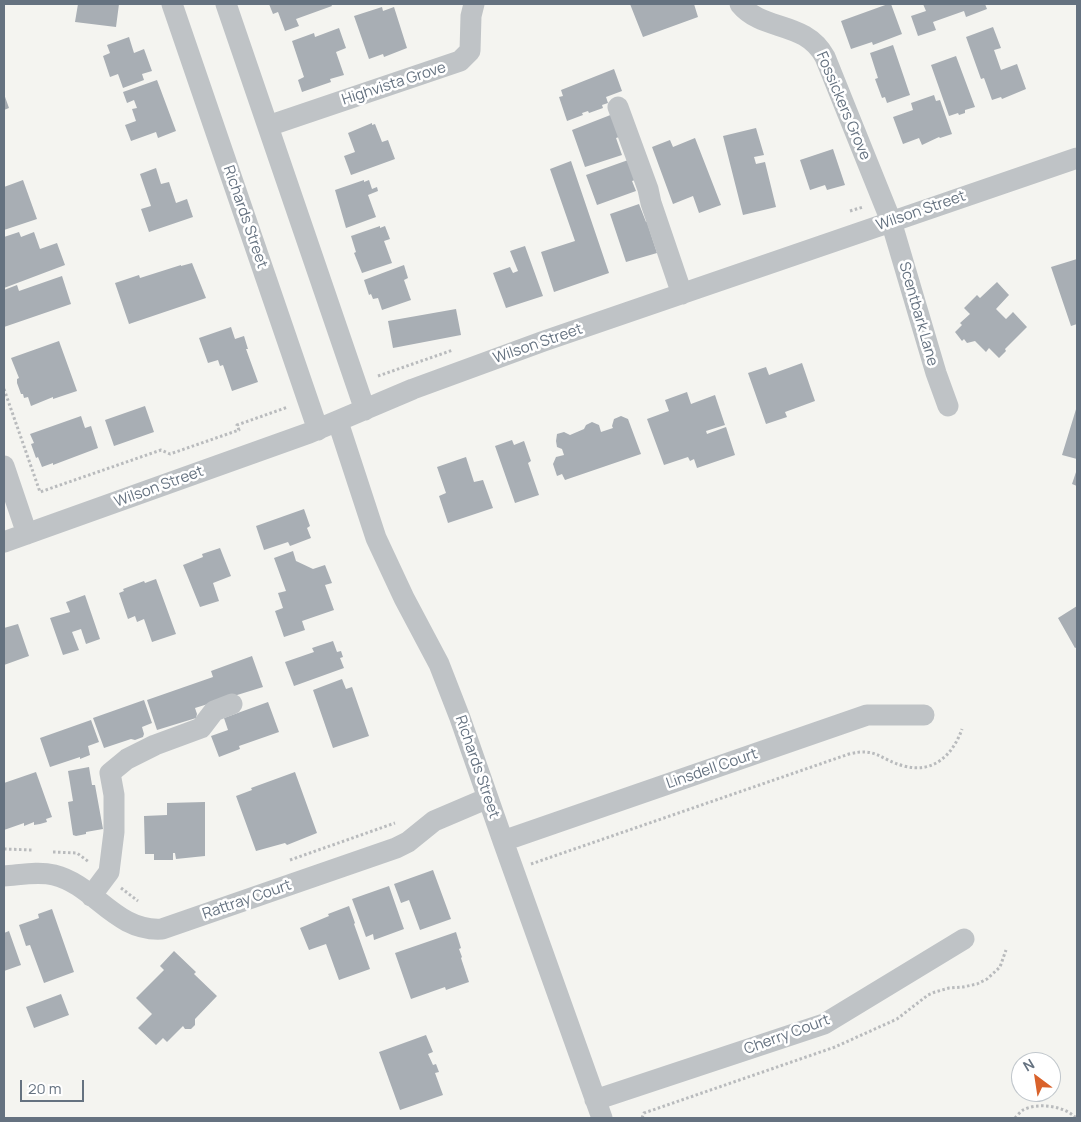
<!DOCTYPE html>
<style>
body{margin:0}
#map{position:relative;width:1081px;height:1122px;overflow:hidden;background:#f4f4f0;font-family:Manrope,sans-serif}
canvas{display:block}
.frame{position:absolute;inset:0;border:5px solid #657280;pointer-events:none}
.north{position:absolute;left:1011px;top:1052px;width:50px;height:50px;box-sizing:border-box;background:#fff;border:1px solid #c1c7cc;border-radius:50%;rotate:329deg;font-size:14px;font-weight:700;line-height:20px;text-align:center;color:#657280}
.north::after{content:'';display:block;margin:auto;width:18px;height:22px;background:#d9622b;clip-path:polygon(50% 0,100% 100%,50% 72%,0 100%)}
.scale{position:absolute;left:20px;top:1080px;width:64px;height:22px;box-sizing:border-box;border:2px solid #657280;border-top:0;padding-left:6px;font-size:15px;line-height:18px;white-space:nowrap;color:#657280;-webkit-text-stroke:4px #fff;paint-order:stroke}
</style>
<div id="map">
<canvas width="1081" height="1122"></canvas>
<div class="frame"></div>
<div class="north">N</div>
<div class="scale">20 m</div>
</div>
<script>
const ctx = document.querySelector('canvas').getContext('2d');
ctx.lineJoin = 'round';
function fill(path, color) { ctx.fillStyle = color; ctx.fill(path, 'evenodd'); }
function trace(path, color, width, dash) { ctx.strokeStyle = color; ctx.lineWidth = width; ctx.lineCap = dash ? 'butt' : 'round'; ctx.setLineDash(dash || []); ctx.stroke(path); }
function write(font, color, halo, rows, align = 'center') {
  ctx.font = font + ' Manrope,sans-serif'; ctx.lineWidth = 5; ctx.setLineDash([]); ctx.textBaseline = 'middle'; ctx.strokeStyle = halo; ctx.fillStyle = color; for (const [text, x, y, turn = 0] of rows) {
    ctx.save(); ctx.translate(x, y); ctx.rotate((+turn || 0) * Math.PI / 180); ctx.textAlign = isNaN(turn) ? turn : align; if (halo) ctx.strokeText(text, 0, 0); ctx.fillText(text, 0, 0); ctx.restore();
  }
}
const building = new Path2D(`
 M 78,4 L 119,4 L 116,27 L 75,22 Z
 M 269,4 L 331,4 L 332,6 L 296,19 L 299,26 L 285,31 L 278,12 L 273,14 Z
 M 630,4 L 694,4 L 698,17 L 643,37 Z
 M 888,4 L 891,4 L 902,34 L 873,45 L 872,42 L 851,49 L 841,21 Z
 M 923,4 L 985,4 L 987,9 L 966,17 L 964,11 L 933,22 L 936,30 L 918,36 L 911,16 L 926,11 Z
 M 382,7 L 383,11 L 394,7 L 407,48 L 384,57 L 383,54 L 369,59 L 354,16 Z
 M 993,27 L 1001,48 L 994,50 L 1001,70 L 1017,64 L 1026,89 L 1002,99 L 1001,97 L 992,100 L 984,78 L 981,79 L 966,37 Z
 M 339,28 L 346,48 L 336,52 L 344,75 L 330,79 L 331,82 L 302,92 L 298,80 L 304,77 L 292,41 L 314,33 L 315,37 Z
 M 129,37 L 134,53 L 144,49 L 152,71 L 142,74 L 144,80 L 123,88 L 118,74 L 110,77 L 103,56 L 110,53 L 107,45 Z
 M 893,45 L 910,95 L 887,103 L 885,97 L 882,98 L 875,79 L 878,78 L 870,53 Z
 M 956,56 L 975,107 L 965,110 L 965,113 L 959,115 L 958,113 L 949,116 L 931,65 Z
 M 614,69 L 622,91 L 606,97 L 608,103 L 602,105 L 603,108 L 589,113 L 588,111 L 582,113 L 583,115 L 567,121 L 559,97 L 563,96 L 561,90 Z
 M 157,80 L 176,131 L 158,138 L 156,132 L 131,141 L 125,125 L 136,121 L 132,109 L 137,108 L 134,100 L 127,103 L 123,92 Z
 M 4,94 L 9,108 L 4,110 Z
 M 934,95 L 936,101 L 940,100 L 952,134 L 940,138 L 939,137 L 922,145 L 919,138 L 903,144 L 893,117 L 913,110 L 911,103 Z
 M 613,114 L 619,137 L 616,138 L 622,155 L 585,167 L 572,130 Z
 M 372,123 L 372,125 L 375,124 L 382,142 L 388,140 L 395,159 L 351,175 L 344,156 L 355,152 L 348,133 Z
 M 756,128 L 764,155 L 754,157 L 756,164 L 765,162 L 776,207 L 743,215 L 723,136 Z
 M 695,138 L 721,205 L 699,213 L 693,196 L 673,204 L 652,147 L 670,140 L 673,147 Z
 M 833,149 L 845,185 L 827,190 L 825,185 L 810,190 L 800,160 Z
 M 631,159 L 635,180 L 632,181 L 636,191 L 597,205 L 586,175 Z
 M 571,161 L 609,273 L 554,292 L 541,252 L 575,241 L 550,169 Z
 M 156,168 L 161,184 L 169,182 L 176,203 L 187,199 L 193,217 L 149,232 L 141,209 L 151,206 L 140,174 Z
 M 23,180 L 37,219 L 4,230 L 4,187 Z
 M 364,180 L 364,182 L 369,180 L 372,189 L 377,187 L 378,191 L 368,195 L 376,217 L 346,228 L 335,190 Z
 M 639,204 L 646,222 L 647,222 L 657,253 L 626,262 L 610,214 Z
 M 380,226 L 380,228 L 385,226 L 390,239 L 384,241 L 392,263 L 362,273 L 354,253 L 356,252 L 351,236 Z
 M 19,232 L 21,237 L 34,232 L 40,249 L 57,243 L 65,265 L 4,288 L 4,237 Z
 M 525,246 L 543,296 L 506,308 L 493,273 L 510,267 L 513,273 L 518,271 L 510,251 Z
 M 1077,259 L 1077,324 L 1071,326 L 1051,267 Z
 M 192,263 L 206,298 L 129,324 L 115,283 L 139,275 L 140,278 L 181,265 L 181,266 Z
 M 404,265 L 408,278 L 404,280 L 411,300 L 382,310 L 378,298 L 373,299 L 371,294 L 369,295 L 364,280 Z
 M 62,276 L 71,304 L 4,327 L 4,290 L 17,285 L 19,291 Z
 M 997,282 L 1009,295 L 996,309 L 1006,319 L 1013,312 L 1027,327 L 1005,349 L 1006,351 L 999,358 L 989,348 L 986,352 L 975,341 L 967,343 L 964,339 L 962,341 L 955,332 L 962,325 L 960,323 L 970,314 L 964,308 L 977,295 L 980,298 Z
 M 456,309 L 461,335 L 393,348 L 388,321 Z
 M 231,327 L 235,339 L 244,336 L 248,349 L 246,349 L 258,382 L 232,391 L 223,365 L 220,366 L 218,360 L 208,363 L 199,338 Z
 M 59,341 L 77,391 L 53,399 L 53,397 L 31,406 L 28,397 L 24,398 L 23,394 L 21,394 L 17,383 L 17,379 L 19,378 L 11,358 Z
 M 802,363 L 815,401 L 785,412 L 787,417 L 766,424 L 748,373 L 766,367 L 769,375 Z
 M 687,392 L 691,404 L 715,395 L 725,425 L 706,431 L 707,434 L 726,427 L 735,455 L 697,468 L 694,459 L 690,461 L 688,457 L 664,465 L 647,419 L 669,411 L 665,400 Z
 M 145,406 L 154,432 L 114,446 L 105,420 Z
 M 1077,406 L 1077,459 L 1062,455 Z
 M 81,416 L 85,428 L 91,426 L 98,448 L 53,465 L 53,463 L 42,467 L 38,457 L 36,458 L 31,444 L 34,443 L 30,434 Z
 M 621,416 L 628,419 L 641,454 L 565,480 L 562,474 L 557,476 L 553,464 L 556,457 L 564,455 L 562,449 L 557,447 L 556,441 L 557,434 L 564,432 L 570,435 L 584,429 L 586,425 L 592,422 L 599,425 L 601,432 L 613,428 L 612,426 L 614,419 Z
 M 512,440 L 514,445 L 524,441 L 531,461 L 528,463 L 539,495 L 515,503 L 495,446 Z
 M 466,457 L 474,482 L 483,480 L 493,508 L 448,523 L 439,496 L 446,493 L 437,467 Z
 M 1077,469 L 1077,486 L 1072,484 Z
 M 304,509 L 310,526 L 307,528 L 311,538 L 290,546 L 288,542 L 264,550 L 256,526 Z
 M 220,548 L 231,576 L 213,583 L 219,601 L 200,607 L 183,565 L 203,557 L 202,554 Z
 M 293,551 L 296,561 L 313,569 L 325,565 L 332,583 L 325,585 L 334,610 L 302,621 L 305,630 L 284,637 L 275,611 L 283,608 L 278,593 L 286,591 L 274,558 Z
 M 156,579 L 176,634 L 152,642 L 144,619 L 137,622 L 135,616 L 128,619 L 119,593 L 124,591 L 123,589 L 144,581 L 145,583 Z
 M 85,595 L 100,639 L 86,644 L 81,629 L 72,632 L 79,650 L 63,655 L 50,618 L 70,612 L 66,602 Z
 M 1077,606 L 1077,647 L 1075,648 L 1058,618 Z
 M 18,624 L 29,656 L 4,665 L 4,628 Z
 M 333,641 L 337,652 L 341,651 L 343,657 L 340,658 L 344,668 L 294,686 L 285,662 L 314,652 L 312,648 Z
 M 252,656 L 263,687 L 195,708 L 197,714 L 196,718 L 157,730 L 147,700 L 213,677 L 211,671 Z
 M 342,679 L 346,689 L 352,687 L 369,736 L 333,748 L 313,690 Z
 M 144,700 L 152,723 L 142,727 L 144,734 L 143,737 L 135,740 L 131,739 L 104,748 L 93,718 Z
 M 268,702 L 279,732 L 239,746 L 240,749 L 219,757 L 211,736 L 228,730 L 224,718 Z
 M 91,720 L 99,742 L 88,746 L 90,755 L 80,759 L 80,757 L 50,767 L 40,738 Z
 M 89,767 L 92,785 L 95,785 L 103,829 L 86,832 L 86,834 L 76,836 L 73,835 L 68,802 L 73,801 L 68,771 Z
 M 36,772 L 52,817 L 46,819 L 47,822 L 40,824 L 34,825 L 34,822 L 24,826 L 24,823 L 4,830 L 4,783 Z
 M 295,772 L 317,833 L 287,845 L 285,843 L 256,851 L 236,796 L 252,790 L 251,788 Z
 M 205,802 L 205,856 L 176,859 L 175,853 L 173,853 L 173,860 L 154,860 L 154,854 L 145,854 L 144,816 L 167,815 L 167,803 Z
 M 433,870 L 451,919 L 420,930 L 409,900 L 401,903 L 394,884 Z
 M 389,886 L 404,929 L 374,940 L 373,934 L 366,937 L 352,899 Z
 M 349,906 L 355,923 L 354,924 L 370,969 L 339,980 L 326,944 L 309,950 L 300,928 L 329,916 L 328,914 Z
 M 52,909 L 74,972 L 44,983 L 30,945 L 26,946 L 19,925 L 39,918 L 38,914 Z
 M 9,931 L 21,965 L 4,971 L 4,933 Z
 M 456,932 L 461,948 L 459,949 L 462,957 L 461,958 L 469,982 L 446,990 L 445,987 L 411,999 L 395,953 Z
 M 174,951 L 196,972 L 194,974 L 217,996 L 195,1019 L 195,1025 L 191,1029 L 185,1029 L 183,1026 L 167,1042 L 163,1038 L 156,1045 L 138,1028 L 152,1014 L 136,998 L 164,970 L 160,966 Z
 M 61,994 L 69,1015 L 34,1028 L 26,1007 Z
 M 426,1035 L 433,1052 L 428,1054 L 433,1065 L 436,1064 L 439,1072 L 435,1073 L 443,1095 L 400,1110 L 379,1052 Z`);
const path = new Path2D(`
 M 850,211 L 863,207
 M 378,376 L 453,350
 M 4,389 L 40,492 L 161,450 L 170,454 L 239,430 L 237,425 L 288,407
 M 4,849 L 32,850
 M 53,852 L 77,853 L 89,862
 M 290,860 L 395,823
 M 531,864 L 849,754 C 877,747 880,760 904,766 C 933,774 953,755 962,729
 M 121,888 L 138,901
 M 642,1118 L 644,1113 L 835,1047 L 897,1019 L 928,995 L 935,992 L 949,988 L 963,987 L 977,984 L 987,979 L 1000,967 L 1006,950
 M 1015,1118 C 1017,1116 1020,1112 1023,1110 C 1038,1102 1065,1106 1076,1118`);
const minor = new Path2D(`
 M 172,4 L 318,430
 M 226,4 L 365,410
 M 740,4 C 763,32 805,20 825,57 L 891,221 L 936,373 L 948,406
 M 618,107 L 648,189 L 651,203 L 682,294
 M 268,126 L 460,61 L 470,51 L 471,16 L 474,4
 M 338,422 L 376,538 L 404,598 L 439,664 L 460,718 L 503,841 L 602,1118
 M 4,466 L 27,534
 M 4,542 L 309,433 L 413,389 L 544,341 L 1077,158
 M 503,841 L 867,715 L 924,715
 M 4,876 C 20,875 38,871 54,875 C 95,885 115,932 162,929 L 396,848 L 408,842 L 434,821 L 488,798
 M 91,896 L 109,872 L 114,832 L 114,795 L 110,773 L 127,759 L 155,745 L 201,728 L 214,711 L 232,704
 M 595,1100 L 824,1024 L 964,939`);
const streetNames = [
 ["Highvista Grove",394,84,-18],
 ["Fossickers Grove",843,106,67],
 ["Wilson Street",921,211,-19],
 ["Richards Street",245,217,71],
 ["Scentbark Lane",918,314,74],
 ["Wilson Street",538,344,-19],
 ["Wilson Street",159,487,-20],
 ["Richards Street",477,767,71],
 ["Linsdell Court",712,769,-19],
 ["Rattray Court",247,900,-19],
 ["Cherry Court",787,1035,-20]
];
fill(building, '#a8aeb4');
trace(path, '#b9bbbd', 3, [2.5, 2.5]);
trace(minor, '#bfc3c6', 21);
write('15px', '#657280', '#fff', streetNames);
</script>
